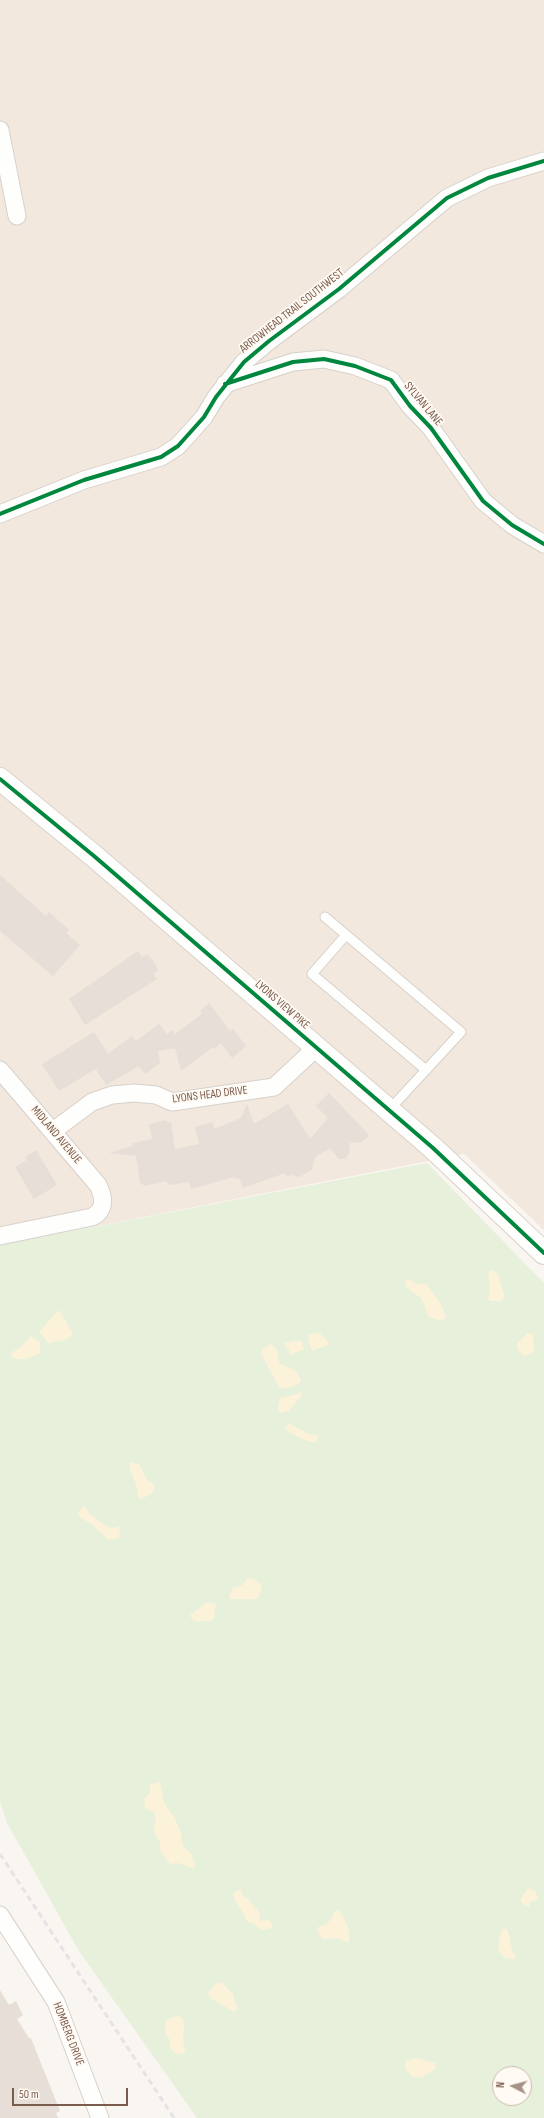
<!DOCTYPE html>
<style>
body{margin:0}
#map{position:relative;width:544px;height:2118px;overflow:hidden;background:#f9f5f0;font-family:"Sofia Sans Condensed",sans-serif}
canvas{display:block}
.north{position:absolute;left:492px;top:2066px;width:40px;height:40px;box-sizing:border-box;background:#fffaf3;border:1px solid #cabbb1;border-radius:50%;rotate:276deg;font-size:11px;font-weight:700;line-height:16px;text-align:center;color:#7a5c4d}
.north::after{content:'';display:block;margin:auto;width:14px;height:18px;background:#a69286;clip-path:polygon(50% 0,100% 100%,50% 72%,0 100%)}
.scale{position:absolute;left:12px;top:2088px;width:116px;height:18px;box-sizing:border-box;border:2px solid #7a5c4d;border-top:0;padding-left:5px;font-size:12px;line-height:14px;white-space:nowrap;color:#7a5c4d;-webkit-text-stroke:3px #fffaf3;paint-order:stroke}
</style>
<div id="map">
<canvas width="544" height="2118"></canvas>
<div class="north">N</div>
<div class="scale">50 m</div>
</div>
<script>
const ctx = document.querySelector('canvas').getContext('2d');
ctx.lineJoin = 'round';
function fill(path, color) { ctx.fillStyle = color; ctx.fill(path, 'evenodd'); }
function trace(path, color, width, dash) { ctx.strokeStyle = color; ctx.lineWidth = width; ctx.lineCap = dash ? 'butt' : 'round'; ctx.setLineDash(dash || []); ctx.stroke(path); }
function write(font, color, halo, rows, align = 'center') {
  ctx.font = font + ' "Sofia Sans Condensed",sans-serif'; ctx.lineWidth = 3.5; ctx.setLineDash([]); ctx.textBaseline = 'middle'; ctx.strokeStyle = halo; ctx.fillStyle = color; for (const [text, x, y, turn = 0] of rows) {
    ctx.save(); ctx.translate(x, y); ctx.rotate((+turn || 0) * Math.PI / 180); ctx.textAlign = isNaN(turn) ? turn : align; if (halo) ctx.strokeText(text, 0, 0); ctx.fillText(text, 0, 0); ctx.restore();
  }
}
const residential = new Path2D(`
 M 0,0 L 544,0 L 544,1230 L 464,1154 L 0,1245 Z`);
const green = new Path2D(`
 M 427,1163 L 544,1283 L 544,2118 L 197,2118 L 79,1951 L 7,1823 L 0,1802 L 0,1245 ZM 500,2074 L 524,2074 L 524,2098 L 500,2098 Z`);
const sand = new Path2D(`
 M 491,1270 L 496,1272 C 501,1279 501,1288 505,1297 L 501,1301 L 490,1301 L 488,1299 L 490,1287 L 488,1273 Z
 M 410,1279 L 416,1284 L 426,1284 C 431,1292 448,1309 445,1319 L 438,1320 L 428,1316 L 422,1299 L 405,1286 L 406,1280 Z
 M 58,1310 C 65,1315 67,1326 73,1333 C 67,1344 57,1339 49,1344 L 40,1333 L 40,1331 Z
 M 320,1333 L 330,1344 L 312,1351 L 308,1338 L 310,1334 Z
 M 528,1333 L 533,1334 L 534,1351 L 529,1355 L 523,1356 L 517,1349 L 517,1343 Z
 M 31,1336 L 40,1342 L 40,1353 L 26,1359 L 14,1359 L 11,1356 L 12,1352 L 19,1349 Z
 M 301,1340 L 304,1349 L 290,1355 L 289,1350 L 284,1345 L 285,1343 Z
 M 271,1344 C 279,1347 277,1358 280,1364 C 292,1370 294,1365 301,1381 L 299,1384 L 283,1389 L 279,1387 L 261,1354 L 263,1349 Z
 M 302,1391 L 301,1396 L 289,1411 L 280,1413 L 278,1408 L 280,1398 L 294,1395 Z
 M 288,1423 L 309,1434 L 318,1435 L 317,1442 C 310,1444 291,1434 285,1429 Z
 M 131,1462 L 139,1464 L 147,1480 L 155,1485 L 152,1494 L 141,1499 L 138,1497 L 136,1484 L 129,1468 Z
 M 84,1506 C 87,1508 87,1511 89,1513 C 98,1520 110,1532 120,1526 L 119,1538 L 109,1540 L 90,1523 L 80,1518 L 78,1512 Z
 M 248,1578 L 256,1580 L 262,1585 L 259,1597 L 255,1599 L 229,1599 L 232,1588 L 241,1586 Z
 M 208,1602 L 216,1604 L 214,1619 L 211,1621 L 194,1621 L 190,1616 L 191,1614 Z
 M 160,1782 L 164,1803 L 175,1818 L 181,1833 L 183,1846 L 193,1855 L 192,1859 L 196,1865 L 193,1868 L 178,1863 L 170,1864 L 160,1851 L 160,1842 C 149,1829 157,1828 155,1815 L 153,1812 L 145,1808 L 144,1799 L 149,1793 L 151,1784 Z
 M 528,1888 L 535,1891 L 538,1897 L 536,1900 L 530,1902 L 529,1907 L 523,1904 L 520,1900 Z
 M 241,1889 L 243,1896 L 248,1899 L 259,1912 L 260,1921 L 269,1920 L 272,1924 L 272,1928 L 261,1930 L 255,1924 L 248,1922 L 233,1896 L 234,1892 Z
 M 338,1910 C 344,1915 354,1936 348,1943 L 337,1938 L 322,1939 L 317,1930 L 318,1927 L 326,1925 L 333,1916 L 333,1912 Z
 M 503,1929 L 507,1929 C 511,1939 510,1947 515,1956 L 515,1959 L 505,1958 L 498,1951 L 499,1938 Z
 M 223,1982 L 226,1987 L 234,1995 L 234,2000 L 238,2007 L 235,2012 C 227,2009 217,2000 211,1999 L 208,1993 L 215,1984 Z
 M 180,2016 C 189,2021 179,2042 186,2051 L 182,2054 L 177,2054 L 170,2048 L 170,2040 C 164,2035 165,2029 165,2022 L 170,2018 Z
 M 416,2058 L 435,2063 L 436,2068 L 421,2078 L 412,2076 L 406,2070 L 405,2061 Z`);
const building = new Path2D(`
 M 0,875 L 46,916 L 49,912 L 69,930 L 66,933 L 80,945 L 53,976 L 0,931 Z
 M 138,951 L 142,957 L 147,954 L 154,962 L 158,971 L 153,974 L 157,979 L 85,1025 L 69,999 Z
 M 209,1003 L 230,1031 L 233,1029 L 246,1046 L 232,1058 L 221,1043 L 214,1049 L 213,1047 L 181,1071 L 175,1048 L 158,1051 L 160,1063 L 145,1074 L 139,1066 L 106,1085 L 96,1069 L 59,1091 L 42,1064 L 94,1032 L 108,1054 L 132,1036 L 136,1041 L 159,1024 L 167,1034 L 172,1030 L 175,1034 L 202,1014 L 200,1011 Z
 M 329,1093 L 369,1135 L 362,1142 L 350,1143 L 349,1154 L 345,1159 L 339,1159 L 330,1148 L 315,1157 L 312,1170 L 299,1177 L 291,1175 L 287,1177 L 285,1173 L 243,1188 L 239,1178 L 235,1179 L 234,1177 L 191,1189 L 189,1182 L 170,1185 L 165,1181 L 145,1186 L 140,1183 L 136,1156 L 109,1153 L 133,1146 L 133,1143 L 152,1139 L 149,1124 L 167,1120 L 167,1122 L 171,1122 L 175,1149 L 199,1144 L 195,1127 L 213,1122 L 214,1129 L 241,1118 L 247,1104 L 254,1124 L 288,1104 L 310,1139 L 328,1118 L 316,1106 Z
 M 36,1150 L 57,1185 L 34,1199 L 15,1167 L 27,1160 L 25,1157 Z
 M 0,1990 L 9,2005 L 16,2001 L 23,2015 L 17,2019 L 29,2038 L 31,2038 L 60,2111 L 56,2113 L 58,2118 L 0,2118 Z`);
const lane = new Path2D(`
 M 325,917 L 461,1032 L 426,1070 L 312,974 L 346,935
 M 389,1110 L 426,1070`);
const street = new Path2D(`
 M 0,130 L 17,216
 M 225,384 L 293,362 L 324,359 L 355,366 L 391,380 L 410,406 L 431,428 L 483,501 L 512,525 L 544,544
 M 0,514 L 84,480 L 161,457 L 178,446 L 204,417 L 216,397 L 244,362 L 269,341 L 339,289 L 447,198 L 488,178 L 544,161
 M 0,1070 L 98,1185 C 104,1197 106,1210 92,1217 L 0,1236
 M 53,1131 L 92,1102 L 112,1095 L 134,1093 L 156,1095 L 172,1102 L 274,1087 L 316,1048
 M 0,1915 L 56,2002 L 100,2118`);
const secondary = new Path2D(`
 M 0,779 L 94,856 L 433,1148 L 544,1253`);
const rail = new Path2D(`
 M 0,1854 L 174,2118`);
const cycleway = new Path2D(`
 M 225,384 L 293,362 L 324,359 L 355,366 L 391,380 L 410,406 L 431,428 L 483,501 L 512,525 L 544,544
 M 0,514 L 84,480 L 161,457 L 178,446 L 204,417 L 216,397 L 244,362 L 269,341 L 339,289 L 447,198 L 488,178 L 544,161
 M 0,779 L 94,856 L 433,1148 L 544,1253`);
const streetNames = [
 ["ARROWHEAD TRAIL SOUTHWEST",292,311,-38],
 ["SYLVAN LANE",423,404,50],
 ["LYONS VIEW PIKE",282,1005,41],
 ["LYONS HEAD DRIVE",210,1095,-7],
 ["MIDLAND AVENUE",56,1135,50],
 ["HOMBERG DRIVE",68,2034,69]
];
fill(residential, '#f2e8de');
fill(green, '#e7f0db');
fill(sand, '#fbf2d9');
fill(building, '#e6ded7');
trace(lane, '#d7d1cb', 11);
trace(street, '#d7d1cb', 19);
trace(secondary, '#d9d2cb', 24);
trace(lane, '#fefefd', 9);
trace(street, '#fefefd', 17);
trace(secondary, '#fefefd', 22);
trace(rail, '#e6e3e7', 3, [6, 4]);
trace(cycleway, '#00873e', 4);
write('12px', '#7a5c4d', '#fffaf3', streetNames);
</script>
